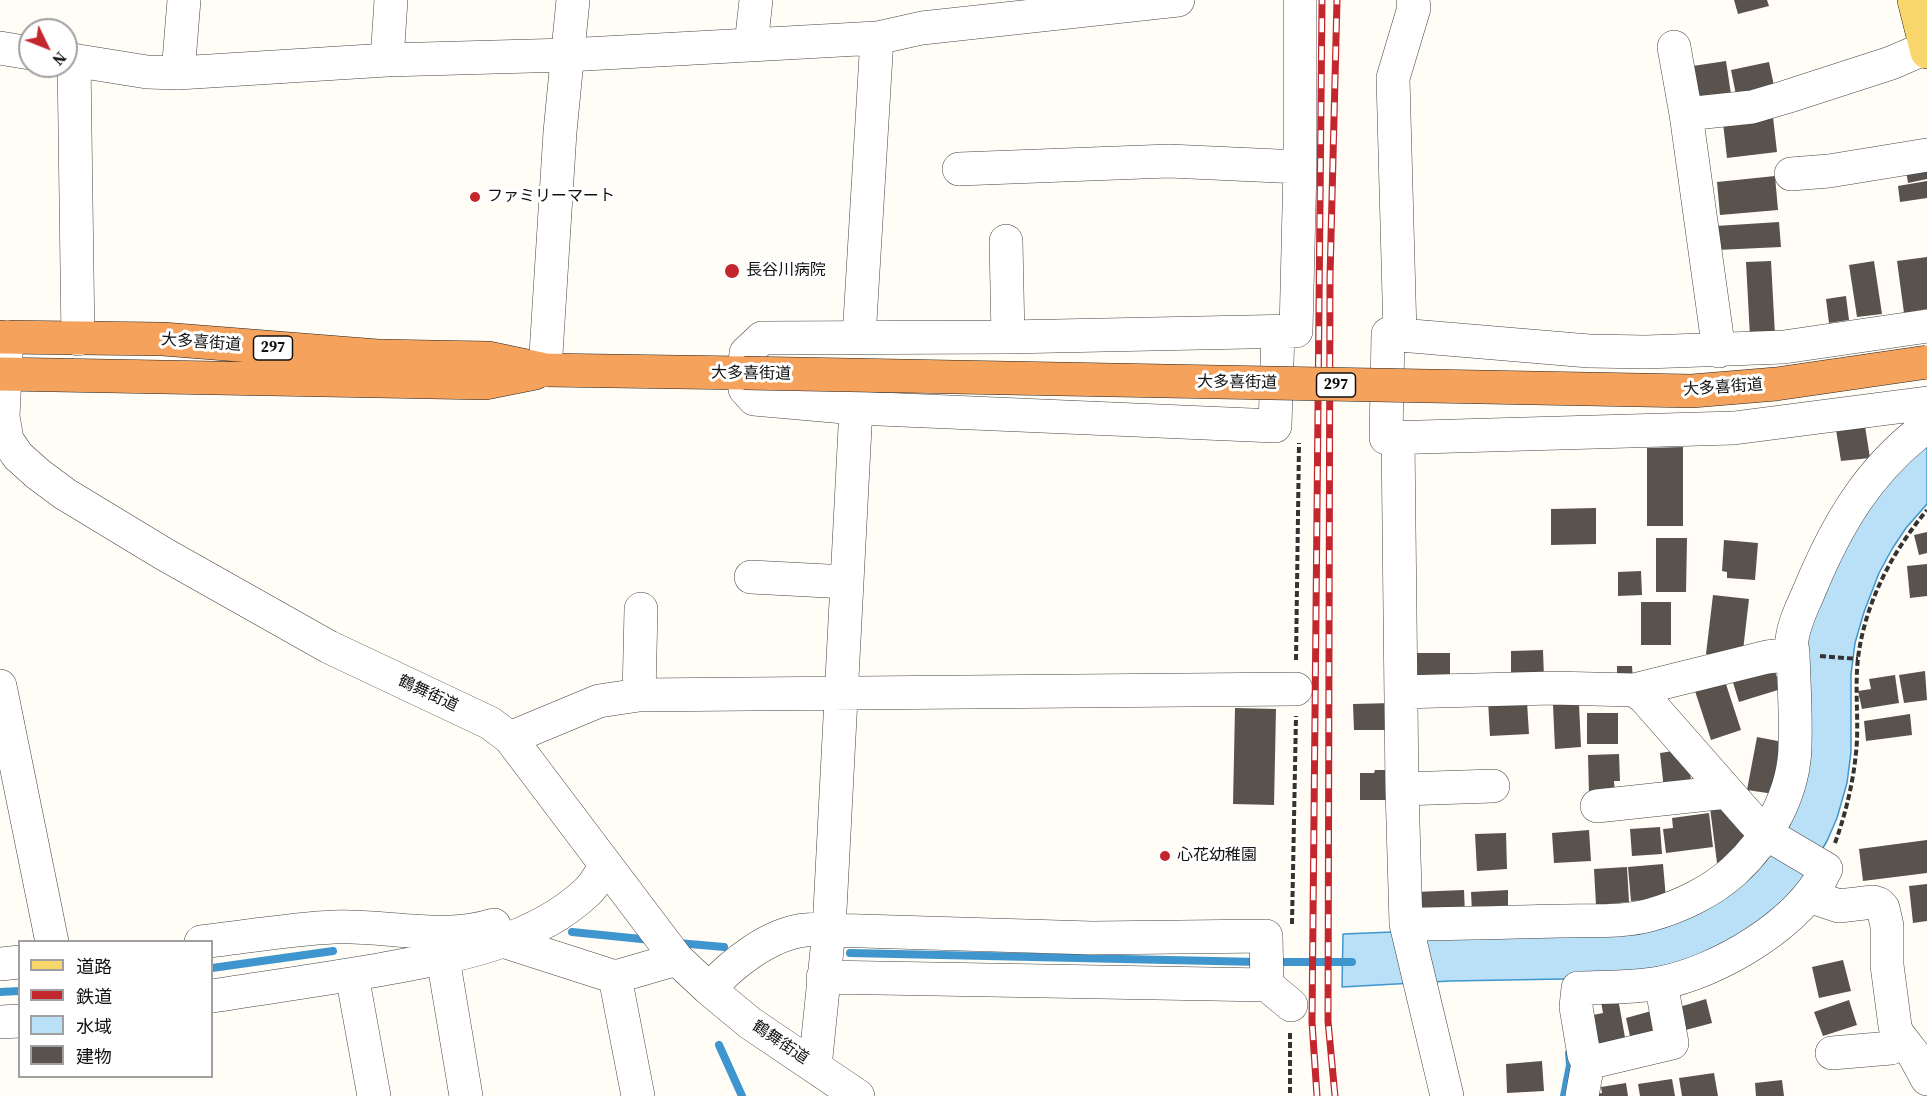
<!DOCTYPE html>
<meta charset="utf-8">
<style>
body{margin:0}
#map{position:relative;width:1927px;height:1096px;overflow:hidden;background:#fffdf5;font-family:"Source Serif 4","Noto Sans JP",serif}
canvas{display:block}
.legend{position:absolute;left:18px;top:940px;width:195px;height:138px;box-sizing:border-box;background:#fff;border:2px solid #a0a0a0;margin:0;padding:8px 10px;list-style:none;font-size:18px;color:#111}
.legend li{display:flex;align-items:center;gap:12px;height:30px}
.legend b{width:30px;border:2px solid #a0a0a0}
.north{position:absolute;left:18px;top:18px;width:60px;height:60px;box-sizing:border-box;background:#fff;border:2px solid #a0a0a0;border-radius:50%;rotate:133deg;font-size:16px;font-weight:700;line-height:24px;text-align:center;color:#111}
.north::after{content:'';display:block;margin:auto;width:21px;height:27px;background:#c4262e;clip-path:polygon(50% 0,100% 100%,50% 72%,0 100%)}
</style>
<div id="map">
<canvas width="1927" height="1096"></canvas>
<ul class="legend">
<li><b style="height:8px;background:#f9d66b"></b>道路</li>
<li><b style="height:8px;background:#c4262e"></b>鉄道</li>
<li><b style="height:16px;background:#b9e0f7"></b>水域</li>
<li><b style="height:16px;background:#5a524d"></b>建物</li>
</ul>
<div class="north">N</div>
</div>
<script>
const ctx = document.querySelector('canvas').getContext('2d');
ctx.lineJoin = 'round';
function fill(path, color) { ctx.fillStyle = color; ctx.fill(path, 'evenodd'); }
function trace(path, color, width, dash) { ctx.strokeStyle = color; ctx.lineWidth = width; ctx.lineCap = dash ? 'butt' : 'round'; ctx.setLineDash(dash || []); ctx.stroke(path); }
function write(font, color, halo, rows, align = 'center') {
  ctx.font = font + ' "Source Serif 4","Noto Sans JP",serif'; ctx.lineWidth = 6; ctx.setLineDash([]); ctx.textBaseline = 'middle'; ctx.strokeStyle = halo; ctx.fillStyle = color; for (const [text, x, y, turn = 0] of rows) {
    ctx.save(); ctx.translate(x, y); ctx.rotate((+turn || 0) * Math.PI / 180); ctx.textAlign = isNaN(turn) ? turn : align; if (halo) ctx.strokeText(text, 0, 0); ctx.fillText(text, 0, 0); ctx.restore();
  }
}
const water = new Path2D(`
 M 1927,435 L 1927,504 L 1906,528 L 1892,549 L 1879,573 L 1864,612 L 1855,643 L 1851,674 L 1851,752 L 1847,783 L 1837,818 L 1827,841 L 1811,868 L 1787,898 L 1721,950 L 1620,978 L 1450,981 L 1342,987 L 1343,934 L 1417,931 L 1596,929 L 1765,846 L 1802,649 L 1837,543 Z`);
const stream = new Path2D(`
 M 572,932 L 651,940
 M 678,943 L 724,947
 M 850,953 L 1259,962
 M 1274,962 L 1352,962
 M 212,968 L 333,951
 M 0,992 L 20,991
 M 719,1045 L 742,1096
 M 1564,1096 L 1570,1065 L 1569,1053`);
const building = new Path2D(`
 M 1734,0 L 1767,0 L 1769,6 L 1738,14 Z
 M 1726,61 L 1731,94 L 1691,100 L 1686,67 Z
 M 1769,62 L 1774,86 L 1736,95 L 1731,70 Z
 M 1773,117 L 1777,152 L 1727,158 L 1723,123 Z
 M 1927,160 L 1927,179 L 1908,183 L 1905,164 Z
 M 1775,176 L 1778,210 L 1720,215 L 1717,182 Z
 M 1927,181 L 1927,198 L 1900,202 L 1898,186 Z
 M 1779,222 L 1781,247 L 1717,250 L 1716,226 Z
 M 1927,257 L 1927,309 L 1904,313 L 1897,261 Z
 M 1771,261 L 1775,335 L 1750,337 L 1746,262 Z
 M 1874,261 L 1882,314 L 1857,317 L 1849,265 Z
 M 1846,296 L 1849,320 L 1829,323 L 1826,299 Z
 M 1865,426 L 1870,458 L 1841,461 L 1836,430 Z
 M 1683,447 L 1683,526 L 1647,526 L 1647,448 Z
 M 1596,508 L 1596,544 L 1551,545 L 1551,509 Z
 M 1927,532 L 1927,553 L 1919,555 L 1914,535 Z
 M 1656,538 L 1687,538 L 1686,592 L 1656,592 Z
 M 1724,540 L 1758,543 L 1755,580 L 1727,578 L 1727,572 L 1722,571 Z
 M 1927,564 L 1927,596 L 1910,598 L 1907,566 Z
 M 1641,571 L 1642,595 L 1618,596 L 1618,572 Z
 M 1713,595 L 1749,599 L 1742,659 L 1706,654 Z
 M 1641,602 L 1671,602 L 1671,645 L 1641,645 Z
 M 1543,650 L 1544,678 L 1511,679 L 1511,651 Z
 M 1412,653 L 1450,653 L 1450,678 L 1412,678 Z
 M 1772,663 L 1781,689 L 1739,702 L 1731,676 Z
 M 1617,666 L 1632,666 L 1633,681 L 1617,681 Z
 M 1925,671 L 1927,700 L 1904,703 L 1899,675 Z
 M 1723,675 L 1741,730 L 1711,740 L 1693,685 Z
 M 1895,675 L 1899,703 L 1862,709 L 1858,691 L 1871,689 L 1869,679 Z
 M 1488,700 L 1527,702 L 1529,734 L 1490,736 Z
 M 1393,703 L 1393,730 L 1354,730 L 1353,704 Z
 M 1579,704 L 1581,747 L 1555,749 L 1553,705 Z
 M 1235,708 L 1276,709 L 1274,805 L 1233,804 Z
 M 1587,713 L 1618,713 L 1618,744 L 1587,744 Z
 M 1910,714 L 1912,735 L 1866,741 L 1864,721 Z
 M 1757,737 L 1783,742 L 1774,794 L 1747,790 Z
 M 1680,750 L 1682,766 L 1689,765 L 1692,787 L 1664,790 L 1660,753 Z
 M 1619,754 L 1620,781 L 1614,781 L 1615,793 L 1589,794 L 1588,755 Z
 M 1375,770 L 1393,770 L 1393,800 L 1360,800 L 1360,773 L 1374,773 Z
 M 1727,805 L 1729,820 L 1741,818 L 1745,844 L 1731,861 L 1717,863 L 1710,808 Z
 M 1709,813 L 1713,847 L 1666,853 L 1663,829 L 1673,828 L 1672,818 Z
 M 1660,827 L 1662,854 L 1632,856 L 1630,829 Z
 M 1589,830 L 1591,861 L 1554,863 L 1552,833 Z
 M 1506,833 L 1507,869 L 1477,871 L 1475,834 Z
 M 1927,840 L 1927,873 L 1863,881 L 1859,849 Z
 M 1663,864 L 1666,899 L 1631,901 L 1628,867 Z
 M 1627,867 L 1629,902 L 1596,905 L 1594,869 Z
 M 1927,884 L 1927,921 L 1913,923 L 1909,886 Z
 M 1464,890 L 1465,915 L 1415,917 L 1415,892 Z
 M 1508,890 L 1508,912 L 1472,912 L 1471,892 Z
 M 1843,960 L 1851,991 L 1819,998 L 1812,967 Z
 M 1617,993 L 1626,1043 L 1589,1050 L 1583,1017 L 1603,1013 L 1600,996 Z
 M 1706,999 L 1712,1023 L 1682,1031 L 1676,1008 Z
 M 1849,1000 L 1857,1025 L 1823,1036 L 1814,1012 Z
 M 1655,1010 L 1661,1034 L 1631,1041 L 1626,1018 Z
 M 1542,1061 L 1544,1091 L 1507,1093 L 1506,1064 Z
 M 1714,1073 L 1718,1096 L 1682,1096 L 1679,1078 Z
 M 1672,1079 L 1675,1096 L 1640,1096 L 1638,1084 Z
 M 1782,1080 L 1784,1096 L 1756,1096 L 1755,1083 Z
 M 1626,1083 L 1628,1096 L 1595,1096 L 1595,1094 L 1602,1093 L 1601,1087 Z`);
const path = new Path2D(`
 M 1820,656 L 1858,659
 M 1296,660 L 1299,443
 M 1835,843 C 1847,810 1855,775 1857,740 C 1858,712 1855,686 1858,658 C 1865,603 1892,552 1927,510
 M 1292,924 L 1296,716
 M 1290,1033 L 1290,1096`);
const minor = new Path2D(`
 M 751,45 L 756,0
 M 1674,47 L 1686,114 L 1719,351
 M 0,48 L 30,53
 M 66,59 L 147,72 L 178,73 L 387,60 L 567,55 L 877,38 L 922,28 L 1178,0
 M 74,60 L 78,339
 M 387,60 L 391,0
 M 178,73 L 184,0
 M 1686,114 L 1752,107 L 1786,97 L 1891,63 L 1926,48
 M 959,169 L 1169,161 L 1300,167
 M 1791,174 L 1829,171 L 1927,155
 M 1006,241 L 1008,337
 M 1927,326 L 1784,347 L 1646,352 L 1589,351 L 1388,334 L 1386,438 L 1734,428 L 1927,403
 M 1278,332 L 1275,426 L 856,408 L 754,399 L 745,389 L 744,373 L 746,353 L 762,338 L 1008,337 L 1296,331 L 1300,167 L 1300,0
 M 1400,334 L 1393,78 L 1414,8 L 1413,0
 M 7,337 L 3,416 L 7,440 L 18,456 L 38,474 L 65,494 L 164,554 L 329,647 L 490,723 L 510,738 L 677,959 L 709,989 L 750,1023 L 858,1096
 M 859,338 L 877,38
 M 545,370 L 560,132 L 573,0
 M 1398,437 L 1402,789 L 1406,924 L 1447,1096
 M 751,577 L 847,582
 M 0,686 L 52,942
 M 1634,690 L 1767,657 L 1793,654
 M 1401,692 L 1552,688 L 1634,690 L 1644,697 L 1753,821 L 1765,833 L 1826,869 C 1800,924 1718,972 1660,983 C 1633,988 1605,987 1578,988 L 1576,1007 L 1584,1055 L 1588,1063 L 1582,1096
 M 639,695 L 641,609
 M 510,738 L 599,701 L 639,695 L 1296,689
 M 1402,789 L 1493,786
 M 1597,806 L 1727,792
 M 1809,896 L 1839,906 L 1873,902 L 1879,904 L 1883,908 L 1887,926 L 1887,965 L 1895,1026 L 1897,1033 L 1914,1055 L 1927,1079
 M 1406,924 C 1457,924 1508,922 1560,921 C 1589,920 1622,923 1650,915 C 1679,907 1711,892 1734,871 C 1768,840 1795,792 1795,744 C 1796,714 1794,684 1793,654 C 1793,649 1791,645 1792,640 C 1794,622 1803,606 1810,589 C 1837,524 1869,469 1927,426
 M 503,941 L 615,977 L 677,959
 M 201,942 C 245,937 290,929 334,927 C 386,925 443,941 494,925
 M 443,958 L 466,1096
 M 0,964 L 20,962
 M 352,975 L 374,1096
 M 615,977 L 638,1096
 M 823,977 L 1267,985 L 1291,1005
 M 709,989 C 732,964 769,934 805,930 C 812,929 821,930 829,930 L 1092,938 L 1266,936 L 1267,985
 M 212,996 C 269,987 327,979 384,969 C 454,956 533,943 587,892 C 595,885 600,874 606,865
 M 0,1022 L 20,1021
 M 1832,1053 L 1891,1048 L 1902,1041
 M 1588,1063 L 1672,1043 L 1661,983
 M 815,1067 L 829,930 L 856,408`);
const major = new Path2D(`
 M 1914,0 L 1927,52`);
const highway = new Path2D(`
 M 0,337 L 163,339 L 378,356 L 488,358 L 545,370 L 744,373
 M 0,374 L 485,383 L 535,373`);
const rail = new Path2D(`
 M 1317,1096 L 1312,1022 L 1322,0
 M 1335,1096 L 1328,1021 L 1330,277 L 1337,0`);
const highwayBridge = new Path2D(`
 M 744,373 L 1692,391 L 1776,384 L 1927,362`);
const markers = [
 [475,197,6,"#c4262e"],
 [732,271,8,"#c4262e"],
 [1165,856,6,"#c4262e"]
];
const shields = [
 [273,348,39],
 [1336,385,39]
];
const shieldNames = [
 ["297",273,348],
 ["297",1336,385]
];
const poiNames = [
 ["ファミリーマート",487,197],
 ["長谷川病院",746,271],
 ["心花幼稚園",1177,856]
];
const streetNames = [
 ["大多喜街道",201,343,4],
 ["大多喜街道",751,374,1],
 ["大多喜街道",1237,383,1],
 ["大多喜街道",1723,388,-4],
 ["鶴舞街道",428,694,25],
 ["鶴舞街道",780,1043,34]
];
fill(water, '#b9e0f7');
trace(water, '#3f96cf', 1.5);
trace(stream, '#3f96cf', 8);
fill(building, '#5a524d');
trace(minor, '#444', 34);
trace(major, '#222', 34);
trace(highway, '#222', 34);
trace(path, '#333', 4, [6, 3]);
trace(minor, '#fff', 33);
trace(major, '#f9d66b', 33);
trace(highway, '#f5a25d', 33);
trace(rail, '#c4262e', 7);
trace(rail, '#fff', 4.5, [14]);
trace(highwayBridge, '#222', 34, []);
trace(highwayBridge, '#f5a25d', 33);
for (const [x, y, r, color] of markers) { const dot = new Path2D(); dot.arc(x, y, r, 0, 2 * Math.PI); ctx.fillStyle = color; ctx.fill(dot); trace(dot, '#fff', 2); }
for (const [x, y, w] of shields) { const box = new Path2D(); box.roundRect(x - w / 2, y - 12, w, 24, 4.5); ctx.fillStyle = '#fff'; ctx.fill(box); trace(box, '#111', 1.5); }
write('bold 15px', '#111', null, shieldNames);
write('16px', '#111', '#fff', poiNames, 'left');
write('16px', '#111', '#fff', streetNames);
</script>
